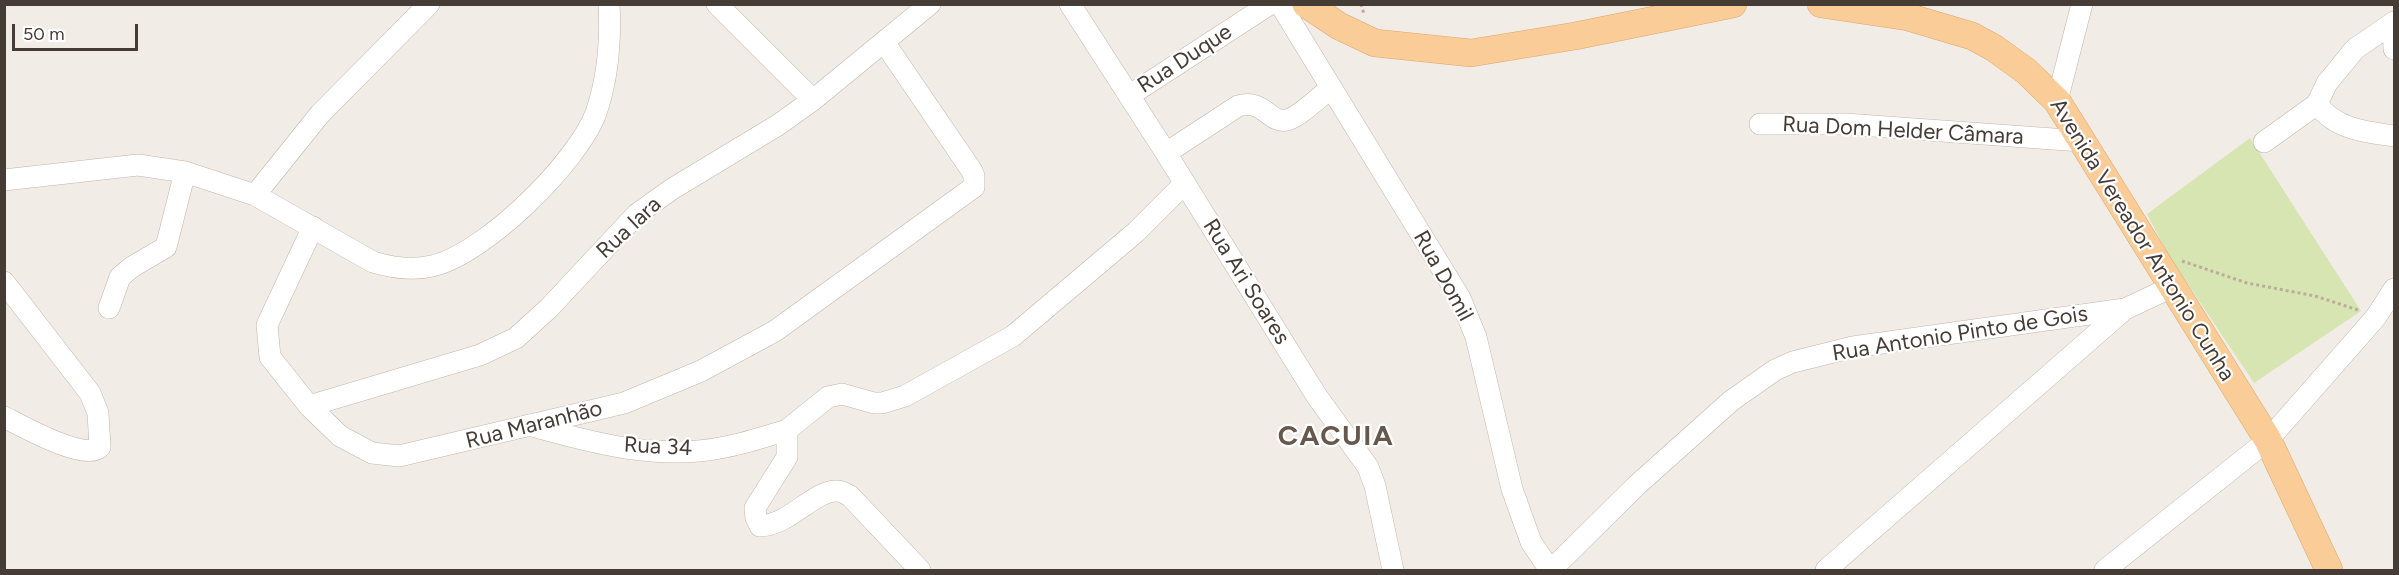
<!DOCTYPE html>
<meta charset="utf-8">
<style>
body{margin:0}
#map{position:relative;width:2399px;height:575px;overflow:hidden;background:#f2ece6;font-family:Figtree,sans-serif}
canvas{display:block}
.frame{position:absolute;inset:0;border:6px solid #453c36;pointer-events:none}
.scale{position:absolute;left:12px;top:24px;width:126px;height:27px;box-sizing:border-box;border:3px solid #453c36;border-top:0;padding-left:8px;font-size:18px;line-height:21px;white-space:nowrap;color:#453c36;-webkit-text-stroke:4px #fff;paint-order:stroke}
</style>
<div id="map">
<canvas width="2399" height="575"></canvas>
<div class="frame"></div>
<div class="scale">50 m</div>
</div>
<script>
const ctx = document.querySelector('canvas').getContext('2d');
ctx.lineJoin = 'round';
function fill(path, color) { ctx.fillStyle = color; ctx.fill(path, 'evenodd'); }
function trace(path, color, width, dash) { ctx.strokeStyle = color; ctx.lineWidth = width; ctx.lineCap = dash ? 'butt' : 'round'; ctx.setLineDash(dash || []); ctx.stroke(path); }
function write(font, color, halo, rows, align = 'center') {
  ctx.font = font + ' Figtree,sans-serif'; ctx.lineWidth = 4.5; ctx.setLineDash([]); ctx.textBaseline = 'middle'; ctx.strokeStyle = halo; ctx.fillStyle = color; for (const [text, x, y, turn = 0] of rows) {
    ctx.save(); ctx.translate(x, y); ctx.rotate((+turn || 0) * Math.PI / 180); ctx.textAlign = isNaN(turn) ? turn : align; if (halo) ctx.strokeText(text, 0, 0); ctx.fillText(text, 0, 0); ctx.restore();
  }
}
const green = new Path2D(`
 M 2250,138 L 2361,311 L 2254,383 L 2169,256 L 2147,214 Z`);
const path = new Path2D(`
 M 1361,4 L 1364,14
 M 2182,261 L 2247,283 L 2315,296 L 2358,310`);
const minor = new Path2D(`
 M 717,4 L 813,100
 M 1070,4 L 1166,153 L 1316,395 L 1368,467 L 1375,486 L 1393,570
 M 1280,4 L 1460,298 L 1476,337 L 1512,489 L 1531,542 L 1550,570
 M 2393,23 L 2394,49
 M 1130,95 L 1270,4
 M 2057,101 L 2082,4
 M 2317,104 C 2335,129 2365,132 2394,136
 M 1760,124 L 1845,124 L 2081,141
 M 2264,142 L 2317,104 L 2327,83 L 2355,49 L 2394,22
 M 1166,153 L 1238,106 C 1264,98 1269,124 1287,120 C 1299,117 1319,97 1330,89
 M 4,180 L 138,165 L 185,172 L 255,195 L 373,262 C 393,268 412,271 432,266 C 485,254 577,163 596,113 C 608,78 611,41 609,4
 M 255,195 L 320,114 L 429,4
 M 313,227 L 267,325 L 270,357 L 309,406 L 340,436 L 372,453 L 399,456 L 624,403 L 701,371 L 775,331 L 974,187 L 974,176 L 972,171 L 884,42
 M 4,282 L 90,393 L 98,413 L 100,447 C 86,462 22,426 4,417
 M 109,308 L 120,277 L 132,267 L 166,247 L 185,172
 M 309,406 L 480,355 L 516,338 L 549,308 L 637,214 L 672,189 L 778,125 L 813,100 L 930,4
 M 529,425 C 591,443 661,461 725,447 C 746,443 767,436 787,430
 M 920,570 L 850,496 C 846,494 842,491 837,491 C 814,490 790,525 760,526 L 756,518 L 755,508 L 787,457 L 787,430 L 828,397 L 842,394 L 874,403 L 882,403 L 905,396 L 1013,336 L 1136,232 L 1185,183
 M 1551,570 L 1637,485 L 1731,401 L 1775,370 L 1793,362 L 1853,347 L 2125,309
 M 1826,570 L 2125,309 L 2172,287
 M 2105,570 L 2268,440 L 2376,317 L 2394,289`);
const major = new Path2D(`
 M 1306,4 L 1339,26 L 1375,43 L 1471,53 L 1575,36 L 1733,4
 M 1821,4 L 1908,17 L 1972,36 L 1994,48 L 2026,71 L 2057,101 L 2268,440 L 2329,570`);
const streetNames = [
 ["Rua Duque",1185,59,-33],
 ["Rua Dom Helder Câmara",1903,131,3],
 ["Rua Iara",629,228,-43],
 ["Avenida Vereador Antonio Cunha",2142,240,58],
 ["Rua Domil",1443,276,61],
 ["Rua Ari Soares",1246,282,58],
 ["Rua Antonio Pinto de Gois",1960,334,-9],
 ["Rua Maranhão",534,425,-14],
 ["Rua 34",658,447,3]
];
const districtNames = [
 ["CACUIA",1336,437]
];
fill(green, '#d6e5b1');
trace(minor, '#c0b5ac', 22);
trace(major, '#dda669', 28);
trace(path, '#beac9b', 3, [3, 3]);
trace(minor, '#fff', 21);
trace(major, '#f9cc98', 27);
write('22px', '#453c36', '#fff', streetNames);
ctx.letterSpacing = '1.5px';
write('bold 28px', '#67584d', '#fff', districtNames);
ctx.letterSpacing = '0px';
</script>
